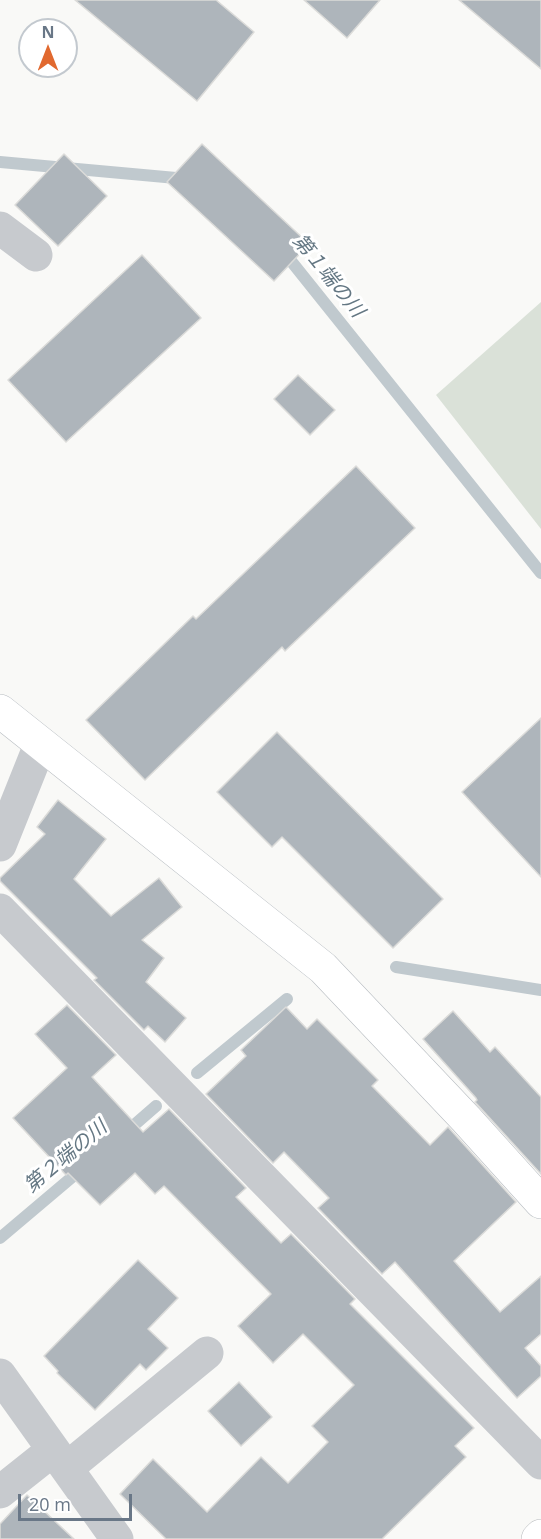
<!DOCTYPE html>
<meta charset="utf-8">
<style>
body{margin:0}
#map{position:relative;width:541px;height:1539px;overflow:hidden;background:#f9f9f7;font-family:"Open Sans",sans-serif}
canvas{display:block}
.north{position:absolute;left:18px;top:18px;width:60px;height:60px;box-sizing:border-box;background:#fff;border:2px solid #c3c9cf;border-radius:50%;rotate:0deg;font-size:16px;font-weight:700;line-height:24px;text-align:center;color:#697787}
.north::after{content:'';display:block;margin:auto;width:21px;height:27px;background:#e1692f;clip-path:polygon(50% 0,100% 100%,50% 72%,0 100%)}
.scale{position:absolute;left:18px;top:1494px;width:114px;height:27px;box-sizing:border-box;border:3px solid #697787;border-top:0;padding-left:8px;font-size:18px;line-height:21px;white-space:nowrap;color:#697787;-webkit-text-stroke:4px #fff;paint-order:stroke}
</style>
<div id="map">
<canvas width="541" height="1539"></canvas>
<div class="north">N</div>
<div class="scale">20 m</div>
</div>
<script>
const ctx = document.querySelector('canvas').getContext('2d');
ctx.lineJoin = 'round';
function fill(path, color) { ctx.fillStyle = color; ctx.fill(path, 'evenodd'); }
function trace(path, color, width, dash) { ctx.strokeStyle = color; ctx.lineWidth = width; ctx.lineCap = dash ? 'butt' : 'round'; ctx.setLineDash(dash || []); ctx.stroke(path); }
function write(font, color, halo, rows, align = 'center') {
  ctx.font = font + ' "Open Sans","Noto Sans JP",sans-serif'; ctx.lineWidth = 6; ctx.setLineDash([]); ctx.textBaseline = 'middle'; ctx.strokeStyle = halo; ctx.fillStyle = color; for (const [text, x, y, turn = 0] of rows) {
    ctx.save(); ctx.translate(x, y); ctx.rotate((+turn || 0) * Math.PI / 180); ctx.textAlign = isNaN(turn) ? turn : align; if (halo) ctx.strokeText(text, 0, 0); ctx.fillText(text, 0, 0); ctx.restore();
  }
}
const green = new Path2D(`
 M 541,302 L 541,529 L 436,395 Z`);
const stream = new Path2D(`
 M 0,162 L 187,179
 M 283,251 L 541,573
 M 396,967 L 541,990
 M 197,1073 L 287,999
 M 125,1133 L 156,1106
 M 0,1238 L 84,1167`);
const building = new Path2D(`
 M 75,0 L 216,0 L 254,32 L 197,101 Z
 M 304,0 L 380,0 L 347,38 Z
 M 459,0 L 541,0 L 541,69 Z
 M 202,144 L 309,244 L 274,281 L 167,182 Z
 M 64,154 L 107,196 L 58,246 L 15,205 Z
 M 142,255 L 201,318 L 66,442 L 8,380 Z
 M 298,375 L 335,410 L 310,435 L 274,399 Z
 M 356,466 L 415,528 L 285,651 L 282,647 L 145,780 L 86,720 L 193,616 L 196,619 Z
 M 541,718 L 541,877 L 462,792 Z
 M 277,732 L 443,899 L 393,948 L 282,837 L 272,847 L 217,792 Z
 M 58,800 L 106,839 L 74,879 L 111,916 L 159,878 L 182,907 L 142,940 L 164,958 L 146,982 L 186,1018 L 165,1042 L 148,1026 L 144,1030 L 94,980 L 97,978 L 0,881 L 0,878 L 45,834 L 37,827 Z
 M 67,1005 L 116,1055 L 92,1077 L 143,1132 L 169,1109 L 246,1188 L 236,1197 L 281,1243 L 291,1234 L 355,1299 L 350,1304 L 474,1428 L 455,1446 L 466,1457 L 382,1539 L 166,1539 L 120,1494 L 153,1459 L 207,1512 L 261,1457 L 288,1483 L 328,1442 L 312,1426 L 354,1385 L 303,1334 L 273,1363 L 238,1326 L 271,1294 L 164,1186 L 155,1194 L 135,1173 L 100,1205 L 68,1173 L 66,1175 L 13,1118 L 67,1068 L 35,1034 Z
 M 286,1007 L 307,1029 L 317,1019 L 378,1080 L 372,1086 L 430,1145 L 448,1127 L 516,1202 L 454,1261 L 500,1312 L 541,1276 L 541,1334 L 525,1348 L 541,1366 L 541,1376 L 517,1398 L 395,1262 L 382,1274 L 318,1208 L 329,1198 L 284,1152 L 273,1163 L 206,1094 L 246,1056 L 241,1050 Z
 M 453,1011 L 490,1052 L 495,1047 L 541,1097 L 541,1174 L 475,1102 L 477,1100 L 476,1098 L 423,1039 Z
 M 138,1260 L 178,1298 L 148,1329 L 168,1348 L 146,1370 L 140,1364 L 95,1410 L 57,1373 L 58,1371 L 44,1356 Z
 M 239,1382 L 272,1417 L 241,1446 L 208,1411 Z
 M 27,1495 L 74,1539 L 0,1539 L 0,1524 Z`);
const street = new Path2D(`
 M 0,228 L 36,255
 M 0,845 L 40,745
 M 0,910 L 541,1463
 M 0,1375 L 117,1539
 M 67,1468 L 207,1353
 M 0,1492 L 53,1450`);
const secondary = new Path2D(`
 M 0,711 L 323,968 L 466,1119 L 541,1202`);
const highway = new Path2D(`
 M 538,1539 L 541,1536`);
const waterNames = [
 ["第１端の川",328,276,51],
 ["第２端の川",66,1157,-40]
];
fill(green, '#dae1d8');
trace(stream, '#c0c9ce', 12);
fill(building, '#aeb5bb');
trace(building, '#dbdbd9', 1.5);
trace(secondary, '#b7bcc1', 34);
trace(highway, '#b8bbbe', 34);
trace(street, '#c7cace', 33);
trace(secondary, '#fff', 33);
trace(highway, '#fff', 33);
write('italic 20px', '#647783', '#fff', waterNames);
</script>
